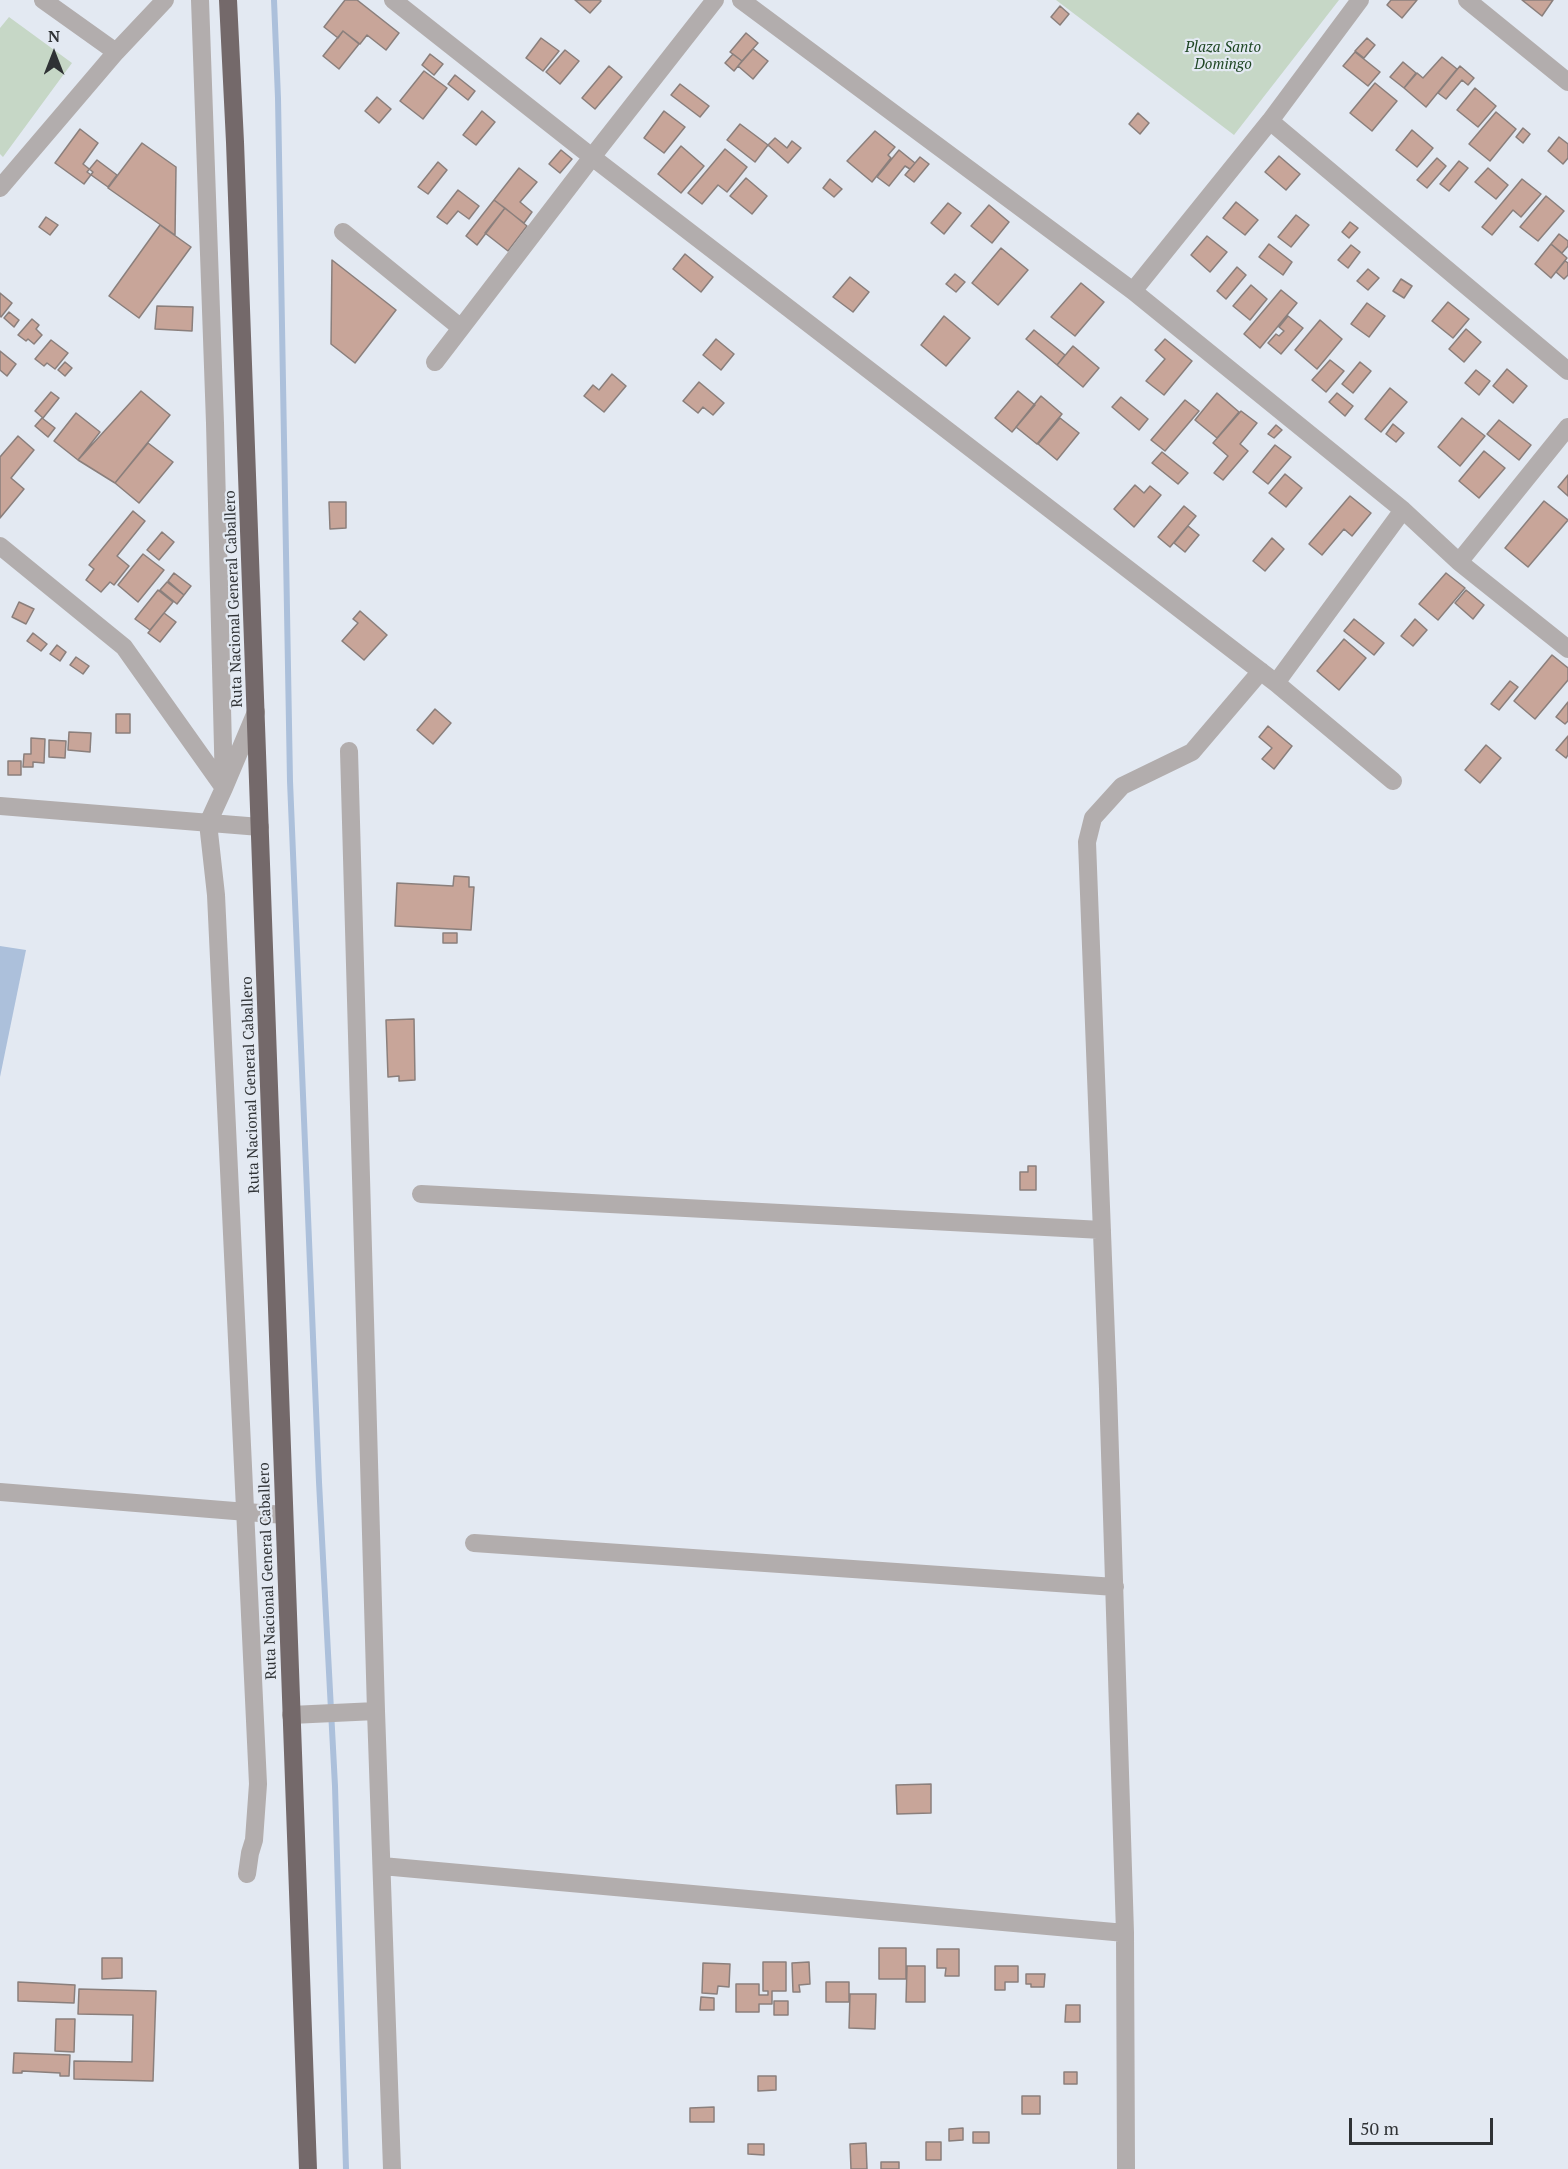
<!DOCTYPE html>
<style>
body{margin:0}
#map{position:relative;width:1568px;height:2169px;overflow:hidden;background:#e3e9f2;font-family:"PT Serif",serif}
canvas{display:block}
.north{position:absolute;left:24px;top:24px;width:60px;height:60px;-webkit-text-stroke:4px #e3e9f2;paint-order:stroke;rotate:0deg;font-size:16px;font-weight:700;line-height:24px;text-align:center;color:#2f3235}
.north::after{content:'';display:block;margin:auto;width:21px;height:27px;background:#2f3235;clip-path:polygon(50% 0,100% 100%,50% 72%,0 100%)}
.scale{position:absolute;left:1349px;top:2118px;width:144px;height:27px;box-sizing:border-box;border:3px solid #2f3235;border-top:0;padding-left:8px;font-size:18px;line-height:21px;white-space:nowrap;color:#2f3235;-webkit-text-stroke:4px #e3e9f2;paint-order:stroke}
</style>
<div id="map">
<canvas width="1568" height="2169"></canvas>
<div class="north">N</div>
<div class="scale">50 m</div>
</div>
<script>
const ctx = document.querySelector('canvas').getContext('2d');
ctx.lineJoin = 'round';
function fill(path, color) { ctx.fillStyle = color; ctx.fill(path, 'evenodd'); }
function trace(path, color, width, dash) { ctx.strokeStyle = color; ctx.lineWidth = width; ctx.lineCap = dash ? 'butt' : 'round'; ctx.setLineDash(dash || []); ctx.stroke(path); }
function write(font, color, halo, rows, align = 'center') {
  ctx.font = font + ' "PT Serif",serif'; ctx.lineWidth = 4.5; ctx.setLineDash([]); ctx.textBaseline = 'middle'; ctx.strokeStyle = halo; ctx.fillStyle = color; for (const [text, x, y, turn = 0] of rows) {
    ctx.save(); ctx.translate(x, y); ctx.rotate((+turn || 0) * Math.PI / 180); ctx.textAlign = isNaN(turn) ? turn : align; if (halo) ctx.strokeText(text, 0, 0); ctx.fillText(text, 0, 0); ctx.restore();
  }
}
const green = new Path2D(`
 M 1056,0 L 1339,0 L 1234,135 Z
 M 9,17 L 72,63 L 3,157 L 0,154 L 0,28 Z`);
const water = new Path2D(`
 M 0,946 L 26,950 L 0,1077 Z`);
const stream = new Path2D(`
 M 274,0 L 278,98 L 290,781 L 319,1482 L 335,1786 L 346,2169`);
const building = new Path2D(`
 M 345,0 L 357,0 L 399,33 L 386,50 L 367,35 L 360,44 L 343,31 L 338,38 L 324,27 Z
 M 575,0 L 600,0 L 601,1 L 590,13 Z
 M 1391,0 L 1417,0 L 1402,18 L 1387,5 Z
 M 1522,0 L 1553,0 L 1542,16 Z
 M 1060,6 L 1069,14 L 1060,25 L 1051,17 Z
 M 343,31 L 359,44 L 339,69 L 323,56 Z
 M 746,33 L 758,43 L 742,61 L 730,52 Z
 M 541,38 L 559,51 L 543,71 L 526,58 Z
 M 1367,38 L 1375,45 L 1364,58 L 1355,51 Z
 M 753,49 L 768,61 L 753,79 L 738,66 Z
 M 565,50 L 579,61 L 560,84 L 546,72 Z
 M 1355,52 L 1380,72 L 1368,86 L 1343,66 Z
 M 430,54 L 443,64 L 434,75 L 422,65 Z
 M 733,54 L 742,61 L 734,71 L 725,63 Z
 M 1442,57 L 1457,69 L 1426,107 L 1404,88 L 1417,73 L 1423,78 Z
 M 1403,62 L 1416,73 L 1404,88 L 1390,77 Z
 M 609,66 L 622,77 L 595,109 L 582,98 Z
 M 1460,66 L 1474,78 L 1468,85 L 1462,80 L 1446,99 L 1438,93 Z
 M 424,71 L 447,88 L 423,119 L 400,101 Z
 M 455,75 L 475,91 L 468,100 L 448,84 Z
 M 1375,83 L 1397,101 L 1372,131 L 1350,113 Z
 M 680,84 L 709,106 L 700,117 L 671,95 Z
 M 1475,88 L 1496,106 L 1478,127 L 1457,110 Z
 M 377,97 L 391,109 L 379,123 L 365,111 Z
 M 482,111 L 495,122 L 476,145 L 463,135 Z
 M 664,111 L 685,127 L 664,153 L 644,138 Z
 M 1496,112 L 1516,129 L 1490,161 L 1469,144 Z
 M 1138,113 L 1149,123 L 1140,134 L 1129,124 Z
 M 740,124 L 768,145 L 755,162 L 727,140 Z
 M 1523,128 L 1530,134 L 1523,143 L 1516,137 Z
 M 80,129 L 98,143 L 83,164 L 93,172 L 84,184 L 55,163 Z
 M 1412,130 L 1433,148 L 1417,167 L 1396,150 Z
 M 875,131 L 895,147 L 888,155 L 891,158 L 872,182 L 847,161 Z
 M 1559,137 L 1568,144 L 1568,158 L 1563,164 L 1548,151 Z
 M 775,138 L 787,148 L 792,141 L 801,148 L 788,163 L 768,145 Z
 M 142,143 L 176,167 L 175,235 L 108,188 Z
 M 681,146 L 704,166 L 681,193 L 658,174 Z
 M 725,149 L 747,167 L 727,192 L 718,185 L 702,204 L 688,193 Z
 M 561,150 L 572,159 L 560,173 L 549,164 Z
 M 899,150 L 915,163 L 910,169 L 905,166 L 889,186 L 877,177 Z
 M 1279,156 L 1300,174 L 1286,190 L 1265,172 Z
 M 920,157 L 929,164 L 914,182 L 905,175 Z
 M 1437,158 L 1446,166 L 1427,188 L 1417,180 Z
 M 97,160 L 117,175 L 108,187 L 87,172 Z
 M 1459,161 L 1468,168 L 1449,191 L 1440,184 Z
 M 438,162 L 447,170 L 428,194 L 418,187 Z
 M 519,168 L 537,182 L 520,202 L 532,212 L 524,223 L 494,200 Z
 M 1488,168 L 1508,185 L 1496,199 L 1475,182 Z
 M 746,178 L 767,196 L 752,214 L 730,196 Z
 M 830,179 L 842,189 L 834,197 L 823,188 Z
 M 1522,179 L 1541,194 L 1521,217 L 1513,210 L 1492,235 L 1482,227 Z
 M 458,190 L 479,206 L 469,219 L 458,211 L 447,224 L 437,217 Z
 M 1546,196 L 1564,211 L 1538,241 L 1520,227 Z
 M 494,200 L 505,208 L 477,245 L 466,236 Z
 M 1236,202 L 1258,220 L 1245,235 L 1223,218 Z
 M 948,203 L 961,213 L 944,234 L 931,223 Z
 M 989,205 L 1009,222 L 992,243 L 971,226 Z
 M 505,208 L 527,226 L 508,251 L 485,233 Z
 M 1296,215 L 1309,225 L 1291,247 L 1278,237 Z
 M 46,217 L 58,225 L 50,235 L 39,227 Z
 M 1350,222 L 1358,228 L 1349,238 L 1342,232 Z
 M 160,225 L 191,247 L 139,318 L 109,296 Z
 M 1559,234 L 1568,241 L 1568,246 L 1562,253 L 1551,244 Z
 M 1207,236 L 1227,252 L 1210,272 L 1191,255 Z
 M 1269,244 L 1292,262 L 1283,275 L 1259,257 Z
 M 1551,244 L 1567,258 L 1551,278 L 1535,264 Z
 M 1351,245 L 1360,252 L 1348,268 L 1338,260 Z
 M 1001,248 L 1028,270 L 998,305 L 972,283 Z
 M 685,254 L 713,277 L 701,292 L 673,269 Z
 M 332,260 L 396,310 L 355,363 L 331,344 Z
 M 1565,261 L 1568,263 L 1568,275 L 1564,279 L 1556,272 Z
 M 1237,267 L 1246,275 L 1226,299 L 1217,291 Z
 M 1368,269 L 1379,278 L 1368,290 L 1357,281 Z
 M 955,274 L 965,282 L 956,292 L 946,284 Z
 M 850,277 L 869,292 L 853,312 L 833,297 Z
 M 1401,279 L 1412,286 L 1404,298 L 1393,291 Z
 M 1081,283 L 1104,302 L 1075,336 L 1051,317 Z
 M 1251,285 L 1267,299 L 1250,320 L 1233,306 Z
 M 1281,290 L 1297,303 L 1260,348 L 1244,334 Z
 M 0,293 L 12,303 L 1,317 L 0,316 Z
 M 1448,302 L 1469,319 L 1453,338 L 1432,321 Z
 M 1367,303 L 1385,316 L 1369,337 L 1351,324 Z
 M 157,306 L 193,307 L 192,331 L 155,329 Z
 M 9,312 L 19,320 L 14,327 L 4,318 Z
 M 944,316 L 970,338 L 946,366 L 921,345 Z
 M 1288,316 L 1303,328 L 1281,354 L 1268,343 L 1276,334 L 1279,336 L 1284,331 L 1279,327 Z
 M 32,319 L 39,325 L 36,329 L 42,335 L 34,344 L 28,339 L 26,341 L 18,335 Z
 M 1320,320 L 1342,339 L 1317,369 L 1295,350 Z
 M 1466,329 L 1481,342 L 1464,362 L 1449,349 Z
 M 1034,330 L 1065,355 L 1057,365 L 1026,339 Z
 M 716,339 L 734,354 L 721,370 L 703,355 Z
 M 1165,339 L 1192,361 L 1164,395 L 1146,381 L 1165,359 L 1155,350 Z
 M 51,340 L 68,353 L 55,369 L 47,363 L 44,366 L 35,359 Z
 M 1073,346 L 1099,368 L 1083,387 L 1057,365 Z
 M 0,351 L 16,364 L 7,376 L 0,370 Z
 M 1330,360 L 1344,371 L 1326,392 L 1312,380 Z
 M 65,362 L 72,368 L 65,376 L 58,370 Z
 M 1360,362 L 1371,371 L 1353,393 L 1342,384 Z
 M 1507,369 L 1527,386 L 1513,403 L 1493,386 Z
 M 1476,370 L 1490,381 L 1479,395 L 1465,383 Z
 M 612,374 L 626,386 L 604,412 L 584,396 L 593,385 L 599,390 Z
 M 699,382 L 724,403 L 713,415 L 703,407 L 698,413 L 683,401 Z
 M 1390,388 L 1407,402 L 1381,432 L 1365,419 Z
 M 141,391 L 170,415 L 115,483 L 78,460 Z
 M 1018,391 L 1035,405 L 1012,432 L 995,418 Z
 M 51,392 L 59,398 L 43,418 L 35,411 Z
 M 1217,393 L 1239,412 L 1217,438 L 1195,420 Z
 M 1337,393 L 1353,406 L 1345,416 L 1329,402 Z
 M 1041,396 L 1062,414 L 1037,444 L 1016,427 Z
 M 1121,397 L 1148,419 L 1139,430 L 1112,407 Z
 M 1185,400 L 1199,411 L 1165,451 L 1151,440 Z
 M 1241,411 L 1257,423 L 1240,444 L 1248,451 L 1223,480 L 1214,473 L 1228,456 L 1213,443 Z
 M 76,413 L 100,432 L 78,460 L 54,441 Z
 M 42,418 L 55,428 L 48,437 L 35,426 Z
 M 1060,418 L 1079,433 L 1057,460 L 1038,444 Z
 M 1462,418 L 1485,436 L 1460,466 L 1438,447 Z
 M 1499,420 L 1531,445 L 1519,460 L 1487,434 Z
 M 1393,424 L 1404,433 L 1396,442 L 1386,434 Z
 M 1276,425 L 1282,430 L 1274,438 L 1268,434 Z
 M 18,436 L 34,450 L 11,478 L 24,489 L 0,518 L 0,457 Z
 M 148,443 L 173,462 L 139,503 L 115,483 Z
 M 1275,445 L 1291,457 L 1268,484 L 1253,472 Z
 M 1484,451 L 1505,468 L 1479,498 L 1459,481 Z
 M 1162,452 L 1188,473 L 1178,484 L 1152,463 Z
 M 1285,474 L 1302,488 L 1286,507 L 1269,493 Z
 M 1568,475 L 1568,496 L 1558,487 Z
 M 1135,485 L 1144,493 L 1150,486 L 1161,495 L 1134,527 L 1114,509 Z
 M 1350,496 L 1371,513 L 1352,536 L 1344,529 L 1322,555 L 1309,544 Z
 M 1544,501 L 1568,520 L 1528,567 L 1505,548 Z
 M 329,502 L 346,502 L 346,528 L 330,529 Z
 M 1184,506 L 1196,516 L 1170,547 L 1158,537 Z
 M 133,511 L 145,521 L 117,556 L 129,566 L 114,585 L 110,582 L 101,592 L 86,580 L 94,569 L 89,565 Z
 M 1188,526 L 1199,535 L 1185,552 L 1174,543 Z
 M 162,532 L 174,542 L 159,560 L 147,550 Z
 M 1272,538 L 1284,549 L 1265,571 L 1253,561 Z
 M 143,554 L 164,570 L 138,602 L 118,585 Z
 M 174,573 L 191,586 L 184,595 L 168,581 Z
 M 1446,573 L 1465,588 L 1438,620 L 1419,604 Z
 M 167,582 L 184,595 L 177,604 L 160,590 Z
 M 158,590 L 173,602 L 150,630 L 135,619 Z
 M 1466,590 L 1484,605 L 1473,619 L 1455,603 Z
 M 19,602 L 34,609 L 26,624 L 12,617 Z
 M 360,611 L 387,635 L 364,660 L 342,641 L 358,623 L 353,619 Z
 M 164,613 L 176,622 L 160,642 L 148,633 Z
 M 1354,619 L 1384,643 L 1374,655 L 1344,631 Z
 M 1415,619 L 1427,630 L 1413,646 L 1401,636 Z
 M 33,633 L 47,644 L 41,651 L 27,641 Z
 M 1344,639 L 1366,658 L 1339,690 L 1317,671 Z
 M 57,645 L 66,652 L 60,661 L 50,654 Z
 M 1552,655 L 1568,668 L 1568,680 L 1535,719 L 1514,701 Z
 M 76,657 L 89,666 L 83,674 L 70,665 Z
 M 1510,681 L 1518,687 L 1499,710 L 1491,704 Z
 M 1568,702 L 1568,721 L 1565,724 L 1556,717 Z
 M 435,709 L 451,723 L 433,744 L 417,730 Z
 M 116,714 L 130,714 L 130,733 L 116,733 Z
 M 1268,726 L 1292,746 L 1274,769 L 1262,759 L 1272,748 L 1259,737 Z
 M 69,732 L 91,733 L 90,752 L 68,750 Z
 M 1568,736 L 1568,755 L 1566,758 L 1556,750 Z
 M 31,738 L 45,739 L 44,763 L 33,762 L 33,767 L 23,767 L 24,754 L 31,754 Z
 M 49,740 L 66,741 L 65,758 L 49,757 Z
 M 1486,745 L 1501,758 L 1480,783 L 1465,770 Z
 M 8,761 L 21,761 L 21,775 L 8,775 Z
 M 454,876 L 469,877 L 469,887 L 474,887 L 471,930 L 395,926 L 397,883 L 453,886 Z
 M 443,933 L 457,933 L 457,943 L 443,943 Z
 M 414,1019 L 415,1080 L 399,1081 L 399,1076 L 388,1077 L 386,1020 Z
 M 1028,1166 L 1036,1166 L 1036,1190 L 1020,1190 L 1020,1172 L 1028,1172 Z
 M 931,1784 L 931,1813 L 897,1814 L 896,1785 Z
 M 879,1948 L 906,1948 L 906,1979 L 879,1979 Z
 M 937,1949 L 959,1949 L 959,1976 L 945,1976 L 946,1968 L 937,1968 Z
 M 102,1958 L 122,1958 L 122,1978 L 102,1979 Z
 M 763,1962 L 786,1962 L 786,1991 L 772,1991 L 772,2004 L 759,2004 L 759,2012 L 736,2012 L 736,1984 L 759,1984 L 759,1995 L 768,1995 L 768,1991 L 763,1991 Z
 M 809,1962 L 810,1984 L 799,1985 L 800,1992 L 793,1992 L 792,1963 Z
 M 703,1963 L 730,1964 L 729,1987 L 718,1986 L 717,1994 L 702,1993 Z
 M 907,1966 L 925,1966 L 925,2002 L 906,2002 Z
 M 995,1966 L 1018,1966 L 1018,1982 L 1005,1982 L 1005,1990 L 995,1990 Z
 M 1026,1974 L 1045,1974 L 1044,1987 L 1031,1987 L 1031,1984 L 1026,1984 Z
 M 18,1982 L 75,1985 L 74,2003 L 18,2001 Z
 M 826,1982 L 849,1982 L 849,2002 L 826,2002 Z
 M 79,1989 L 156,1991 L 153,2081 L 74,2079 L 74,2061 L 132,2062 L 133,2015 L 78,2014 Z
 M 850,1994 L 876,1994 L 875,2029 L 849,2028 Z
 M 701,1997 L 714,1998 L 714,2010 L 700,2010 Z
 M 774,2001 L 788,2001 L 788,2015 L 774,2015 Z
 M 1066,2005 L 1080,2005 L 1080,2022 L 1065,2022 Z
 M 56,2019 L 75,2019 L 74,2052 L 55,2051 Z
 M 14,2053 L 70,2055 L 69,2076 L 60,2076 L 60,2073 L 22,2071 L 22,2073 L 13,2073 Z
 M 1064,2072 L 1077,2072 L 1077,2084 L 1064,2084 Z
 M 758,2076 L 776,2076 L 776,2090 L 758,2091 Z
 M 1022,2096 L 1040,2096 L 1040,2114 L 1022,2114 Z
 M 714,2107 L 714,2122 L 690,2122 L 690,2108 Z
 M 963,2128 L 963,2140 L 949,2141 L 949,2129 Z
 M 973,2132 L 989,2132 L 989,2143 L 973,2143 Z
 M 926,2142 L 941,2142 L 941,2160 L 926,2160 Z
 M 866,2143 L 867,2169 L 851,2169 L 850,2144 Z
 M 748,2144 L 764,2144 L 764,2155 L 748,2154 Z
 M 881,2162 L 899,2162 L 899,2169 L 881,2169 Z`);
const minor = new Path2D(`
 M 43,0 L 116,52
 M 200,0 L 215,423 L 224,788 L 208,823 L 216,895 L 258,1784 L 254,1840 L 250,1853 L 247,1874
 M 393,0 L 592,157 L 1276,683 L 1393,781
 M 741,0 L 1133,291 L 1403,510 L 1459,562 L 1568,649
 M 1467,0 L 1568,82
 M 1270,121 L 1568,371
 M 0,188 L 116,52 L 165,0
 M 343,232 L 461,328
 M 1133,291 L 1270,121 L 1360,0
 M 435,362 L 592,157 L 715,0
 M 0,546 L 124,647 L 224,788 L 256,712
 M 1459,562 L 1568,427
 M 1276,683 L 1403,510
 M 349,751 L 376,1711 L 392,2169
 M 0,806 L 260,827
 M 421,1194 L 1102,1230
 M 0,1492 L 284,1515
 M 474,1543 L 1115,1587
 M 291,1715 L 376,1711
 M 382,1866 L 1125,1933
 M 1126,2169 L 1125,1933 L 1108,1389 L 1087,842 L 1093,818 L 1122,786 L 1192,752 L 1261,671`);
const highway = new Path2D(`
 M 228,0 L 235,142 L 308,2169`);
const parkNames = [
 ["Plaza Santo",1223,48],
 ["Domingo",1223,65]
];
const streetNames = [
 ["Ruta Nacional General Caballero",234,599,-92],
 ["Ruta Nacional General Caballero",251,1085,-92],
 ["Ruta Nacional General Caballero",268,1571,-92]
];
fill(green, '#c6d7c6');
fill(water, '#acc0db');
trace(stream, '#acc0db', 6);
fill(building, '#c8a599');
trace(building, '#8a7f7c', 1.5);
trace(minor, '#b2adad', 18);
trace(highway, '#74696a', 18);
write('italic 15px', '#1e4623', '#e3e9f2', parkNames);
write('15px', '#2f3235', '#e3e9f2', streetNames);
</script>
